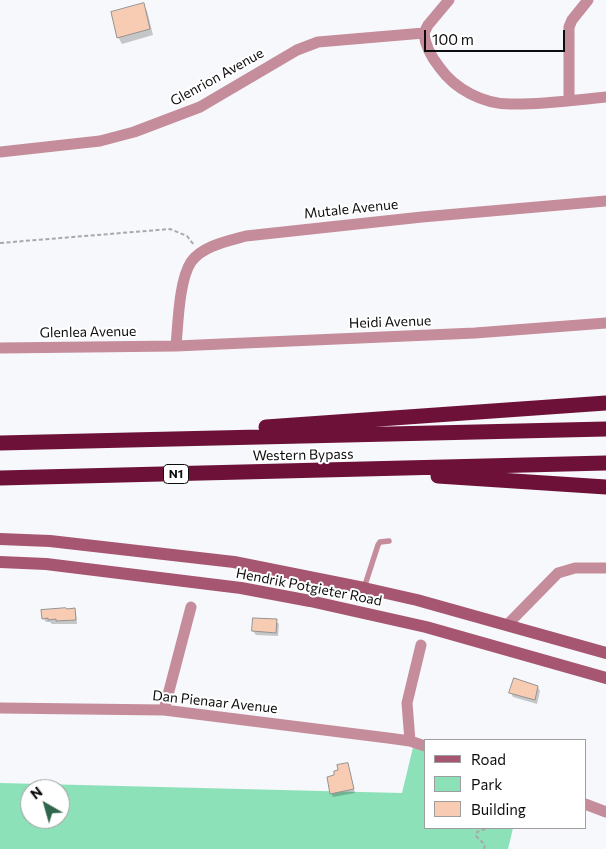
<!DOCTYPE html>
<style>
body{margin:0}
#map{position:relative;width:606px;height:849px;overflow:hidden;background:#f6f8fb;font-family:Commissioner,sans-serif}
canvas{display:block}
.legend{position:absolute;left:424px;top:739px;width:162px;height:90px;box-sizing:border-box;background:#fff;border:1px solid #9e9e9f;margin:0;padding:6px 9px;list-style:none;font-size:15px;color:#0d0d0e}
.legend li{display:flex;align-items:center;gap:10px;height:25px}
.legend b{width:25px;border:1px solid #9e9e9f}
.north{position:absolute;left:20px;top:779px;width:50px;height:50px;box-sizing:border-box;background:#fff;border:1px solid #9e9e9f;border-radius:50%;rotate:322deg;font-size:14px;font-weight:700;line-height:20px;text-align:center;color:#0d0d0e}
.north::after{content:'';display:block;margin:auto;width:18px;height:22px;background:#30664c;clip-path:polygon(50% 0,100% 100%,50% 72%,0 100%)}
.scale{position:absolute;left:424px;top:30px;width:141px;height:22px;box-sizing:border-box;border:2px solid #0d0d0e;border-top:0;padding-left:6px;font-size:15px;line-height:18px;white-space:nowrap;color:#0d0d0e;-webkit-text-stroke:4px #fff;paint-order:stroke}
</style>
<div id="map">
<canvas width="606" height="849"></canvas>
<ul class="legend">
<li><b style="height:6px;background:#a65670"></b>Road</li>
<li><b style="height:14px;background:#8de1b9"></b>Park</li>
<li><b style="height:14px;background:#f8ccb3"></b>Building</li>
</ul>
<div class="north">N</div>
<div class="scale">100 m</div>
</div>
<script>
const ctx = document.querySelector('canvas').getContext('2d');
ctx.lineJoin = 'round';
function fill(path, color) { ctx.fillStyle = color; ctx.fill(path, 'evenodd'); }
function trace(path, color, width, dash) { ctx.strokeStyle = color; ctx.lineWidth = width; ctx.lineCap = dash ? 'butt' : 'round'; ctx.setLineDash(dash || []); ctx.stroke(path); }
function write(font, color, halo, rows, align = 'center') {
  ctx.font = font + ' Commissioner,sans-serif'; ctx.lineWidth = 4; ctx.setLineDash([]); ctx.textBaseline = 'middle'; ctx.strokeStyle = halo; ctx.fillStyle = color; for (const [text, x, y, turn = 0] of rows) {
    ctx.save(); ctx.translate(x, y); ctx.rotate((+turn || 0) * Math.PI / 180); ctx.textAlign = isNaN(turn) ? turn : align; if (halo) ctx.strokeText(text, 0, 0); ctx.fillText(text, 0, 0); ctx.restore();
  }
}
const green = new Path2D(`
 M 415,739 L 425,743 L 425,828 L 513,828 L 508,849 L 0,849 L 0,783 L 402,793 ZM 30,789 L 60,789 L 60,819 L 30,819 Z`);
const shadow = new Path2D(`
 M 143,5 L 147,11 L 153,35 L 122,44 L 118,37 Z
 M 74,609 L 76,613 L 77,624 L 52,624 L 50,622 L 46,622 L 43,618 Z
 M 276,621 L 279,624 L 278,636 L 256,635 L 253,631 Z
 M 538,687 L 540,691 L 537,704 L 513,697 L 511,693 Z
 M 347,764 L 355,793 L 333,797 L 331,793 L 339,771 Z`);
const building = new Path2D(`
 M 144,3 L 150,29 L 117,38 L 111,12 Z
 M 66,608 L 67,609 L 75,608 L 76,620 L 56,621 L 56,619 L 48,620 L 48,618 L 42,619 L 41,610 Z
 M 253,618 L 277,619 L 276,633 L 252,631 Z
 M 514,678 L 538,686 L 535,700 L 509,693 Z
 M 348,763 L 354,789 L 330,794 L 327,777 L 334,775 L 334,771 L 338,770 L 337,765 Z`);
const path = new Path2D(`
 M 0,243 L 170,229 L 187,236 L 194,245
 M 484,849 L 485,845 L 476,836 L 477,832 L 488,828`);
const service = new Path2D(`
 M 364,588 L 378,545 L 380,542 L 389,541`);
const minor = new Path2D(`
 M 424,33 C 425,46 432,58 440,68 C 455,89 483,104 510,104 C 541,105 574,100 606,97
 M 424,33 L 428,25 L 449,0
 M 569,100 L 569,27 L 572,20 L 588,0
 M 0,152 L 100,141 L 134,132 L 200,107 L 297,50 L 318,42 L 424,33
 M 176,346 C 178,324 179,280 191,262 C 202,246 228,241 246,236 L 422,217 L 606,201
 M 0,348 L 176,346 L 475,333 L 606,323
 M 507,625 L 558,573 L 575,568 L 606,568
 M 0,708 L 164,710 L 388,738 L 410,741 L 425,746
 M 164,710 L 191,607
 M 410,741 L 407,703 L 421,645
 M 585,804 L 606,812`);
const secondary = new Path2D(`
 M 0,539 L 50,541 L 234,562 L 364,588 L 417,600 L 606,653
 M 0,562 L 46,564 L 241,588 L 310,601 L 426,627 L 606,678`);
const motorway = new Path2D(`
 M 266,427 L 606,403
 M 0,443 L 606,429
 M 438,476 L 606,487
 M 0,478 L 606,463`);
const shields = [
 [176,474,25]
];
const shieldNames = [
 ["N1",176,474]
];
const streetNames = [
 ["Glenrion Avenue",217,77,-29],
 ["Mutale Avenue",351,209,-6],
 ["Heidi Avenue",390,322,-2],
 ["Glenlea Avenue",88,332,-1],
 ["Western Bypass",303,455,-1],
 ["Hendrik Potgieter Road",309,587,11],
 ["Dan Pienaar Avenue",215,702,6]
];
fill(green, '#8de1b9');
fill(shadow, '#0003');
fill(building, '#f8ccb3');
trace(building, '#959290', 1);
trace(path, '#a7a9ab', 2, [4, 2.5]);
trace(service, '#c58c9b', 5.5);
trace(minor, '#c58c9b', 11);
trace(secondary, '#a65670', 12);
trace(motorway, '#6d1139', 15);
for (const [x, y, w] of shields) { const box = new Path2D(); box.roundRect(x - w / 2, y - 9.5, w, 19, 4); ctx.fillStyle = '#fff'; ctx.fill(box); trace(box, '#0d0d0e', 1); }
write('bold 12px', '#0d0d0e', null, shieldNames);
write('14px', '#0d0d0e', '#fff', streetNames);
</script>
